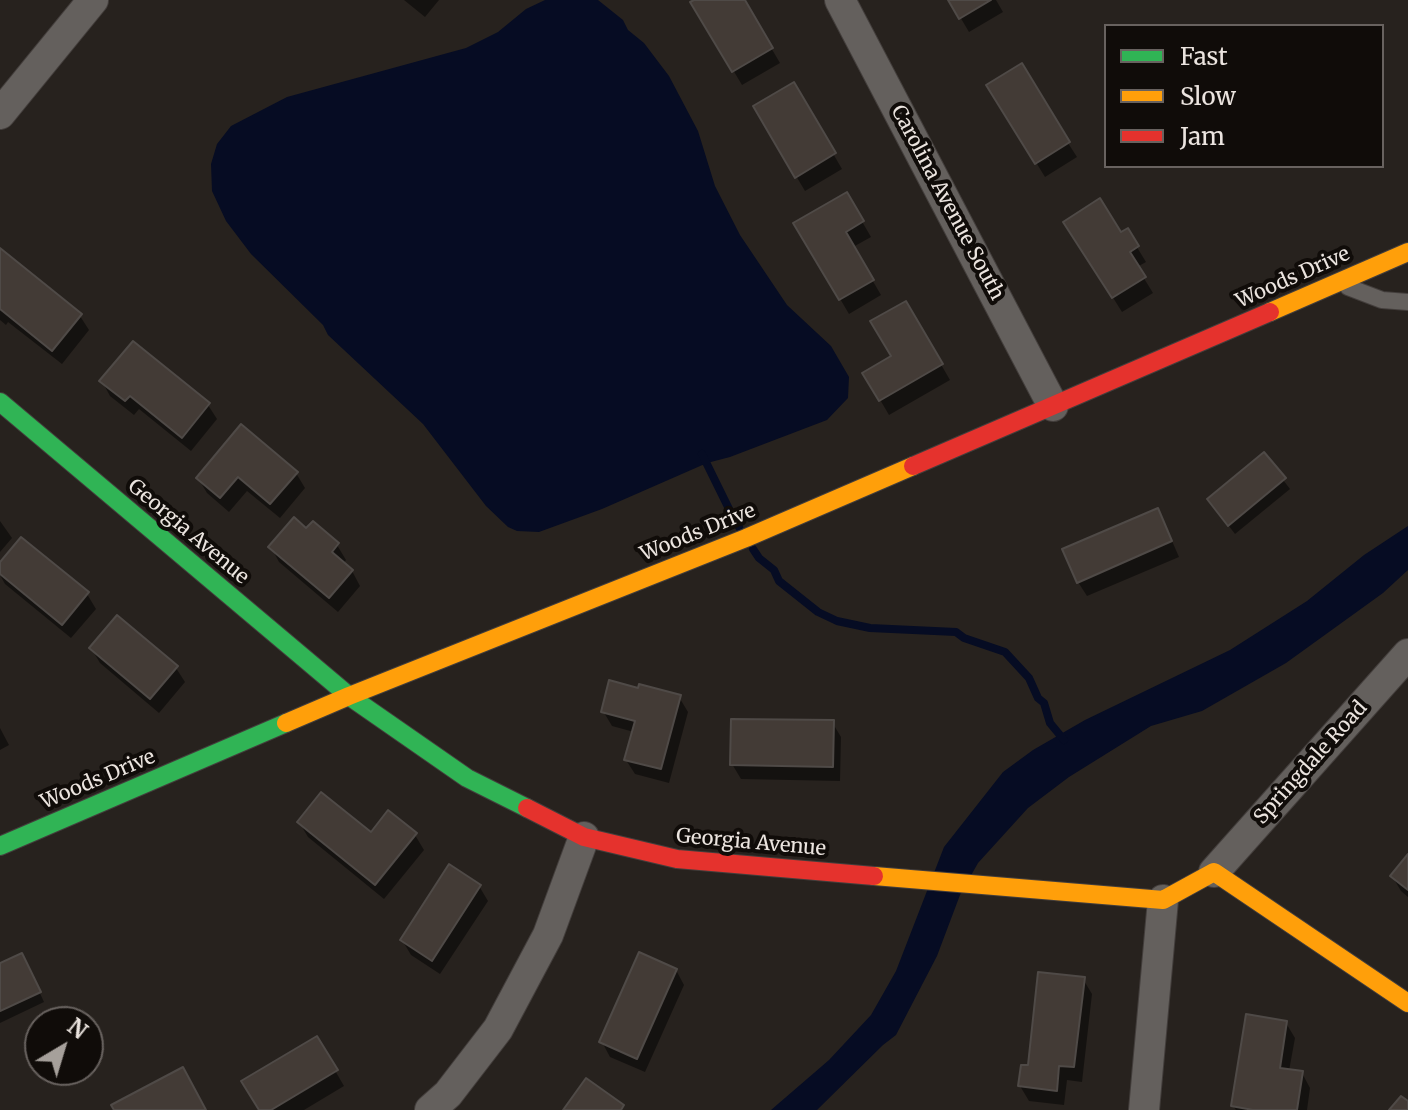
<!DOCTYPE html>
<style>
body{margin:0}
#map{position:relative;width:1408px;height:1110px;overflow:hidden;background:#27221e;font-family:Merriweather,serif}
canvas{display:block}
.legend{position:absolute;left:1104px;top:24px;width:280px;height:144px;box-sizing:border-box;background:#100c09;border:2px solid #68625f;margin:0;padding:10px 14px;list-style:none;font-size:24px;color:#ebe4df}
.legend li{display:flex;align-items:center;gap:16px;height:40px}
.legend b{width:40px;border:2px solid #68625f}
.north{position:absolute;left:24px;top:1006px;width:80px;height:80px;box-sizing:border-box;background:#100c09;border:2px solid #68625f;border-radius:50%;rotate:38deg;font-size:22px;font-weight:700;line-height:32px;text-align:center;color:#ebe4df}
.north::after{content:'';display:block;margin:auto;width:28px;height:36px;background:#a6a09b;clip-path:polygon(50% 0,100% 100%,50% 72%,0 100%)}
</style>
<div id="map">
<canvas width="1408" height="1110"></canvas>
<ul class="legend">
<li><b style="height:10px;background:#30b455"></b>Fast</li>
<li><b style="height:10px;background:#ff9f0a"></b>Slow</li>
<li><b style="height:10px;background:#e5322d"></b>Jam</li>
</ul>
<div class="north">N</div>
</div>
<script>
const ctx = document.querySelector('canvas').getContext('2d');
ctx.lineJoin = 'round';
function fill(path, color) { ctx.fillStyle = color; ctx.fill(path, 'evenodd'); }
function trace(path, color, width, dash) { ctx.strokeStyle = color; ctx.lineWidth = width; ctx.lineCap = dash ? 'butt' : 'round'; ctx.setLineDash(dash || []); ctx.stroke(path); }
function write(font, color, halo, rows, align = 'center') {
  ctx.font = font + ' Merriweather,serif'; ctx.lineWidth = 8; ctx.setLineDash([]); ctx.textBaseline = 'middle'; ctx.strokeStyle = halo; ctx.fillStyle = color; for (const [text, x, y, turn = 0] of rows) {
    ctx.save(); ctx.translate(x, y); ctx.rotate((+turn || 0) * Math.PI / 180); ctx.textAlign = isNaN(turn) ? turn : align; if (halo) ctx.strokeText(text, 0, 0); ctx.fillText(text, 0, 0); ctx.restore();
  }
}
const water = new Path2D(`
 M 545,0 L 598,0 L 623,20 L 628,30 L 644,43 L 669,76 L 698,131 L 715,186 L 740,235 L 787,305 L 831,346 L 849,377 L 848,398 L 827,420 L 730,457 L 707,463 L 602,509 L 539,532 L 517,531 L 508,527 L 486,506 L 423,424 L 328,335 L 323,325 L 251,254 L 226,221 L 212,191 L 211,164 L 217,144 L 231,126 L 287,97 L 466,48 L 498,32 L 526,9 Z
 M 1408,526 L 1408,570 L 1383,593 L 1286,663 L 1202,711 L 1151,726 L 1069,777 L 1028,808 L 978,863 L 960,895 L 937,956 L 896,1035 L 883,1045 L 817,1110 L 771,1110 L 829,1060 L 871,1015 L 896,971 L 944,847 L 1003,772 L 1033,750 L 1085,720 L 1230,650 L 1307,601 L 1364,555 Z`);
const shadow = new Path2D(`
 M 404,0 L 439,0 L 425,17 Z
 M 698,0 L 743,0 L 780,63 L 742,85 L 693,3 Z
 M 950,0 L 996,0 L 1003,12 L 969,32 Z
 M 793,85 L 842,169 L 805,191 L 755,107 Z
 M 998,101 L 1068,143 L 1077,157 L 1045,177 Z
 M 846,194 L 871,237 L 853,247 L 881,295 L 849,314 L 796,224 Z
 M 1127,231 L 1146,262 L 1137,267 L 1153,293 L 1122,312 L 1075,237 L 1121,235 Z
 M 0,251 L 80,316 L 89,330 L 62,364 L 8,322 L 6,325 L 0,320 Z
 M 906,304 L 950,380 L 889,415 L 865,374 L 893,357 Z
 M 102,381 L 208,405 L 217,419 L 191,451 L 139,409 L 134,415 L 110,396 Z
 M 1264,455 L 1290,489 L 1235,534 L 1209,500 Z
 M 296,473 L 305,488 L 280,518 L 247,491 L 229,512 L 207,493 L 198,478 Z
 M 1157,510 L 1165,525 L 1179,557 L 1087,596 L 1078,582 Z
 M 0,521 L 12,538 L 0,552 Z
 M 306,531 L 337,545 L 346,560 L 343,564 L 352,571 L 360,586 L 338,612 L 279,562 L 271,547 Z
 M 0,566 L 87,594 L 96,609 L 71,638 L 5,584 L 0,575 Z
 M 91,648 L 176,668 L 185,682 L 159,713 L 100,663 Z
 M 679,697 L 688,712 L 669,783 L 635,774 L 626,760 L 634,732 L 612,726 L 603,711 Z
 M 832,722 L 841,737 L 840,781 L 741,779 L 732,764 Z
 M 0,728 L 9,745 L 0,750 Z
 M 299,822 L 371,834 L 415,835 L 424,850 L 384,899 L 308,837 Z
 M 1408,857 L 1408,897 L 1401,891 L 1392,876 Z
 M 479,886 L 488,901 L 440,974 L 411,955 L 402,940 Z
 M 27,965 L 44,1002 L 0,1023 L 0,966 Z
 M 676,970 L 684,985 L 645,1072 L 610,1057 L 602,1042 Z
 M 1083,979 L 1092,994 L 1082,1082 L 1067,1080 L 1064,1105 L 1029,1101 L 1020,1086 L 1029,1068 Z
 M 1286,1023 L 1295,1038 L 1289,1071 L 1302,1073 L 1310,1088 L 1307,1110 L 1236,1110 L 1233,1106 Z
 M 316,1038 L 344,1086 L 304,1110 L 261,1110 Z`);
const stream = new Path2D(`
 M 702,454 L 731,513 L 739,527
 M 753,549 L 759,558 L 774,570 L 779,581 L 818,612 L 837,621 L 870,628 L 956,632 L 964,638 L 1005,652 L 1029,678 L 1038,698 L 1044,703 L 1050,723 L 1064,740`);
const building = new Path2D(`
 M 694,0 L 745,0 L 773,48 L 732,72 L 690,2 Z
 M 948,0 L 991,0 L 959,19 Z
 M 1022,63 L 1070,142 L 1035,164 L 986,85 Z
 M 794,82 L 836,153 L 795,178 L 753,106 Z
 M 847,192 L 864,221 L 846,232 L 874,280 L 839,300 L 793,223 Z
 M 1100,198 L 1121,232 L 1128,228 L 1139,246 L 1130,252 L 1146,277 L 1112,298 L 1063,222 Z
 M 0,248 L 82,314 L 52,351 L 0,309 Z
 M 906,301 L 943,364 L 879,401 L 862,373 L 891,356 L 870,321 Z
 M 133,341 L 210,403 L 182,438 L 130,396 L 125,401 L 99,381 Z
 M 241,424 L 298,472 L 270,504 L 238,477 L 220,498 L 196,478 Z
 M 1264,452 L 1286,478 L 1228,526 L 1207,499 Z
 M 1158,508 L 1172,541 L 1077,583 L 1062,549 Z
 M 294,517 L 306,528 L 313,521 L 339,543 L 332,552 L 353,570 L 329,598 L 268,547 Z
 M 21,537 L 89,592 L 62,625 L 0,574 L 0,562 Z
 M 117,615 L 178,666 L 150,699 L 89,648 Z
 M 609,680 L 638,688 L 639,684 L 681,695 L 661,769 L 624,760 L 635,721 L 601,712 Z
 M 731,719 L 834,720 L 833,767 L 730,765 Z
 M 321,792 L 371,832 L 388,810 L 417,833 L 375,885 L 297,822 Z
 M 1408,854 L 1408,890 L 1390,876 Z
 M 449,864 L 481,885 L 432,961 L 400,940 Z
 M 639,952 L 677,969 L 637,1059 L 599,1042 Z
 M 22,953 L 41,992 L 0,1011 L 0,963 Z
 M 1038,972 L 1085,977 L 1074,1067 L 1059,1066 L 1057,1091 L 1018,1086 L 1021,1065 L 1028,1065 Z
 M 1246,1014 L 1287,1021 L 1280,1068 L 1303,1071 L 1297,1110 L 1253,1110 L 1231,1106 Z
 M 317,1036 L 338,1070 L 271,1110 L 259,1110 L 241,1081 Z
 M 183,1067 L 206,1110 L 114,1110 L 111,1105 Z
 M 586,1078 L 624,1105 L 621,1110 L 563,1110 Z
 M 1401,1096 L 1408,1101 L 1408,1110 L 1389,1110 Z`);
const lane = new Path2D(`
 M 1348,287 L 1382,300 L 1408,302`);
const street = new Path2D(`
 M 840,0 L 1053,406
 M 0,114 L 93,0
 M 1214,872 L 1408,654
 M 430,1110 L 448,1094 L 498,1029 L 548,935 L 584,837
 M 1144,1110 L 1163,900`);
const fast = new Path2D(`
 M 0,402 L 349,696 L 467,778 L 527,808
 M 0,846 L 286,723`);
const slow = new Path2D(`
 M 1270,312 L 1408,252
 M 286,723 L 349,696 L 746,538 L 913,466
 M 874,876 L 1163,900 L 1214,872 L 1408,1003`);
const jam = new Path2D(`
 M 913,466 L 1270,312
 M 527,808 L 584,837 L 677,859 L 874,876`);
const streetNames = [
 ["Carolina Avenue South",947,203,62],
 ["Woods Drive",1293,278,-24],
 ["Georgia Avenue",188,532,40],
 ["Woods Drive",698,533,-22],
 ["Springdale Road",1311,763,-48],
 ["Woods Drive",98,780,-23],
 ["Georgia Avenue",751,843,5]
];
fill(water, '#060c23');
fill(shadow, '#0007');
trace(stream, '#060c23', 8);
fill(building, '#433b36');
trace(building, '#4f4a47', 2);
trace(lane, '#433e3c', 18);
trace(street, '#433e3c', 32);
trace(fast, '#433e3c', 20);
trace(slow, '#433e3c', 20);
trace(jam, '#433e3c', 20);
trace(lane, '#64605d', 16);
trace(street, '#64605d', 30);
trace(fast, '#30b455', 18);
trace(slow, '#ff9f0a', 18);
trace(jam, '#e5322d', 18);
write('20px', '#ebe4df', '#100c09', streetNames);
</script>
